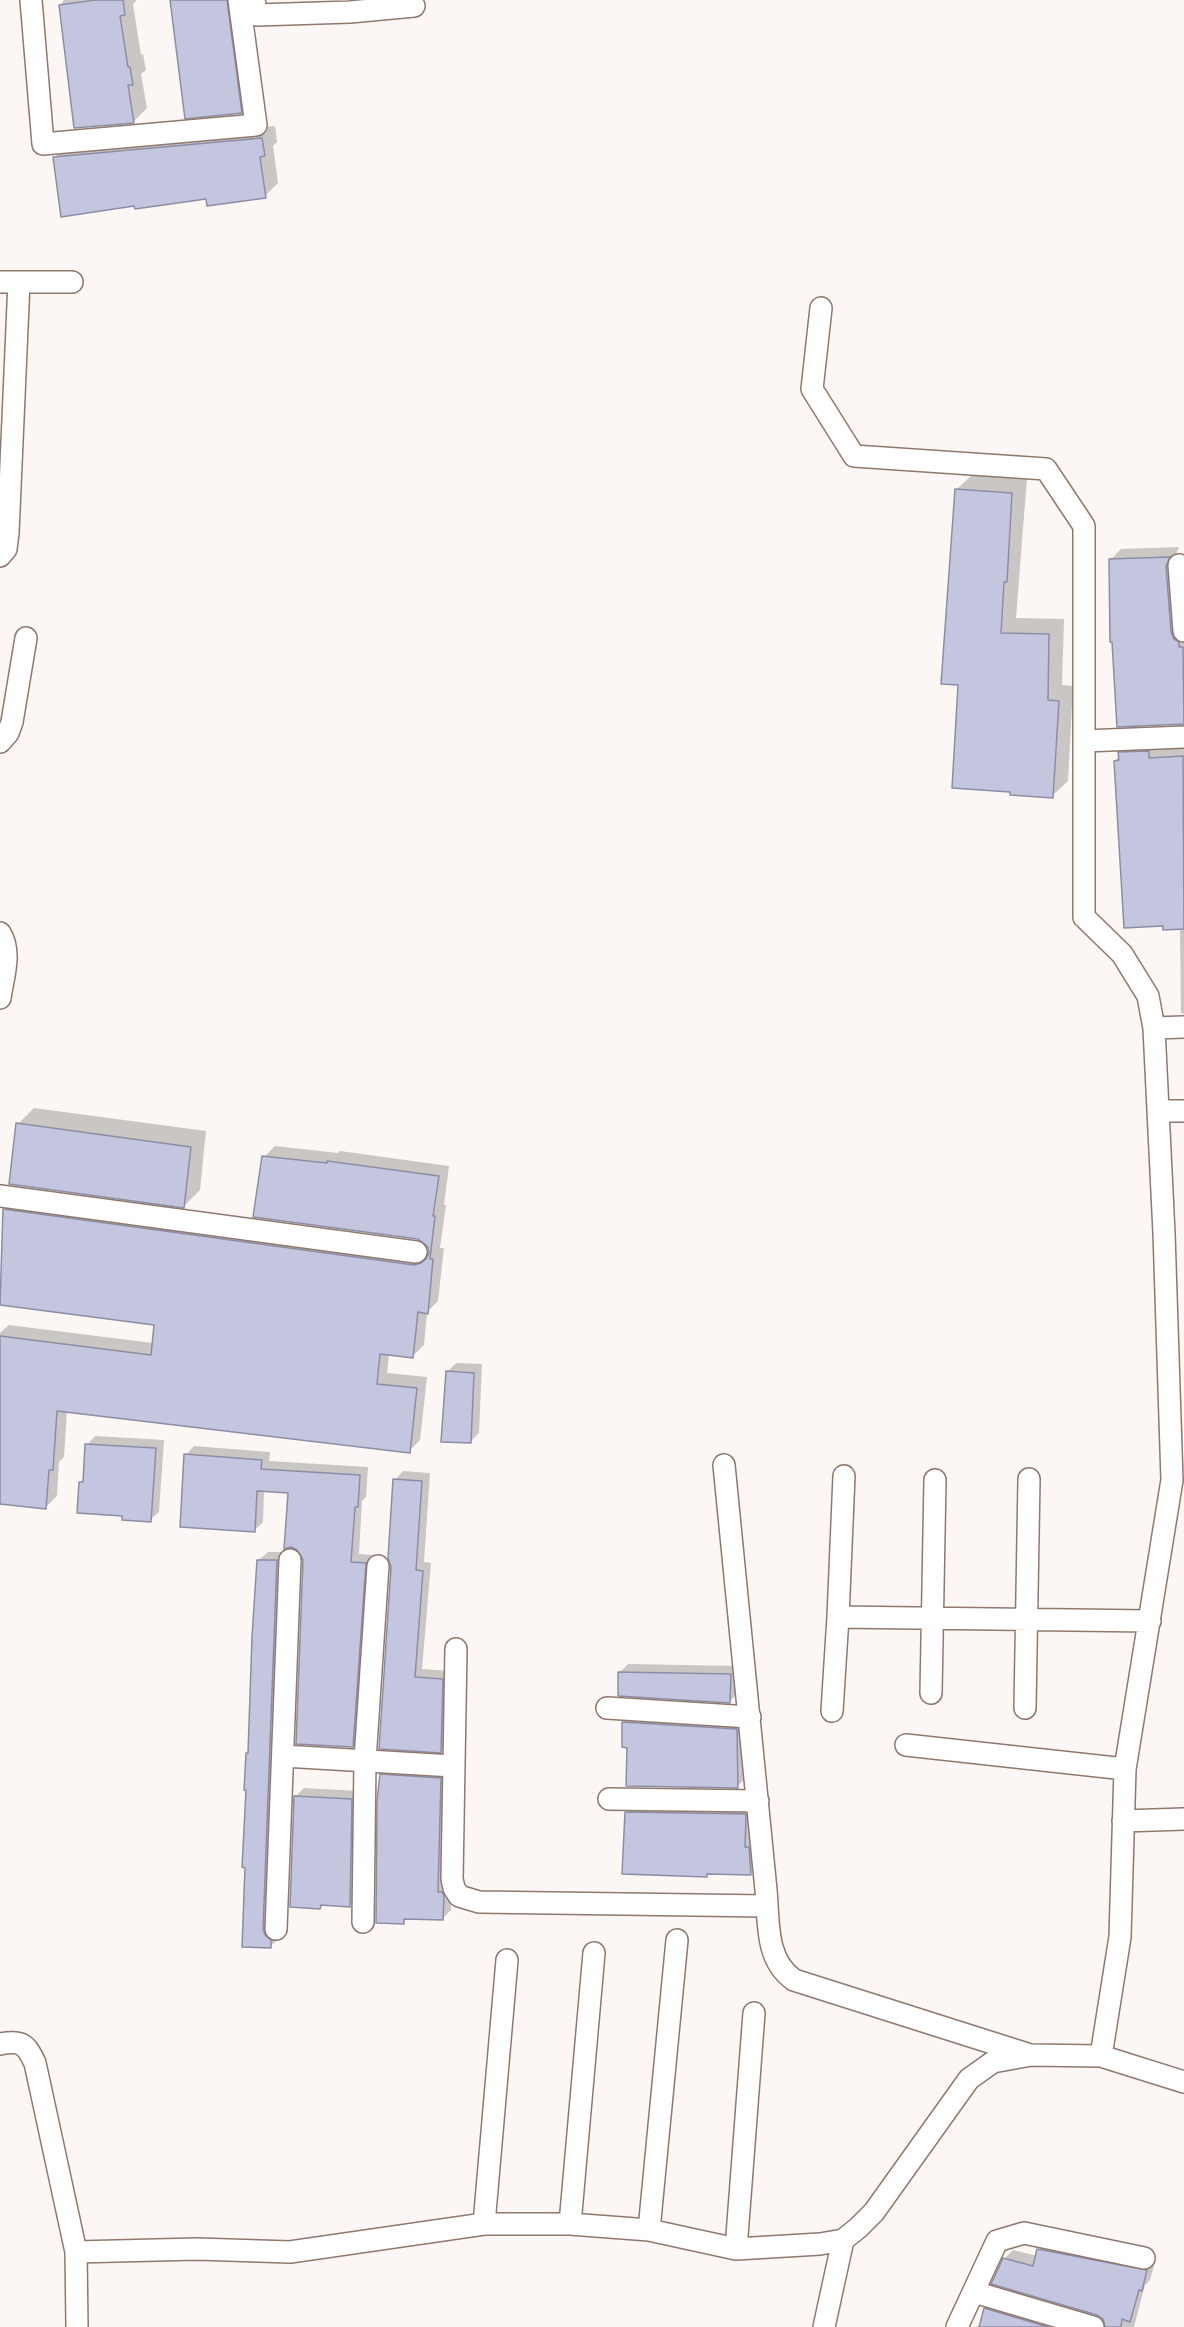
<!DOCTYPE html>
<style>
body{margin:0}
canvas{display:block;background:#fcf7f4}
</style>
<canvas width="1184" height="2327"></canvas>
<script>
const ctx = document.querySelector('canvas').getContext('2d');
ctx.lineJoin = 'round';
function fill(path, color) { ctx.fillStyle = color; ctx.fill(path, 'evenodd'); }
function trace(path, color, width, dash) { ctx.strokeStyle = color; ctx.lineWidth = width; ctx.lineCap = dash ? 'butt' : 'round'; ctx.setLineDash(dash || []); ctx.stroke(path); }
const shadow = new Path2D(`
 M 64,0 L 137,0 L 133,4 L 141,55 L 143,54 L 146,70 L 141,74 L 147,108 L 133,122 L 60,6 Z
 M 171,0 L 241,0 L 254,99 L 241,112 Z
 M 275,126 L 277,142 L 273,146 L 278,183 L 265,196 L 207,197 L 135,204 L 54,158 L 67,145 Z
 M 972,475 L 1027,478 L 1016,618 L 1064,619 L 1062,685 L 1073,686 L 1068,781 L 1052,796 L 959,683 L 956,490 Z
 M 1179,547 L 1176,554 L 1181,621 L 1184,628 L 1184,724 L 1119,725 L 1111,559 L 1121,549 Z
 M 1130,743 L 1184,747 L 1184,1014 L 1181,1013 L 1180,928 L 1115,761 Z
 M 34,1108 L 206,1131 L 200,1190 L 184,1206 L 18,1124 Z
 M 275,1146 L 338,1153 L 340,1151 L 449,1166 L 444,1205 L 446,1205 L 440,1248 L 444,1248 L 438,1301 L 427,1312 L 424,1345 L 413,1356 L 389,1354 L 387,1373 L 427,1377 L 420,1440 L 409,1451 L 67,1410 L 64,1457 L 59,1462 L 57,1496 L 46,1507 L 0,1503 L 0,1333 L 9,1325 L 153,1343 L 155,1324 L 0,1304 L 4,1210 L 15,1199 L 427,1254 L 430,1253 L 429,1246 L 419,1238 L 264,1157 Z
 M 456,1363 L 482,1364 L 479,1433 L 470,1442 L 447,1372 Z
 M 95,1436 L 164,1440 L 159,1512 L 150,1520 L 124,1515 L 81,1482 L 85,1478 L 87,1445 Z
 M 194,1446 L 270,1452 L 269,1461 L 368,1467 L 366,1497 L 362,1501 L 359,1554 L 374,1555 L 361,1737 L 352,1746 L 304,1560 L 289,1492 L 264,1490 L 263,1522 L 254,1531 L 186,1455 Z
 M 403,1471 L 430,1473 L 424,1562 L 431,1563 L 422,1669 L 451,1671 L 449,1742 L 441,1751 L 380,1747 L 392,1567 L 395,1480 Z
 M 268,1552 L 285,1552 L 279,1938 L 270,1947 L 243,1945 L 247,1866 L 247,1753 L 250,1751 L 259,1560 Z
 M 628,1664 L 739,1666 L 738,1693 L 730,1701 L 620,1672 Z
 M 632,1714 L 745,1721 L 746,1778 L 737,1786 L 628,1746 L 624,1722 Z
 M 390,1766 L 449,1770 L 451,1910 L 443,1918 L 407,1918 L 403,1922 L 381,1775 Z
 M 304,1788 L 360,1791 L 358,1897 L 350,1905 L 324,1904 L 320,1908 L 295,1797 Z
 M 636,1804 L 754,1806 L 759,1865 L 751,1873 L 709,1873 L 706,1876 L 627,1813 Z
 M 1047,2241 L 1155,2262 L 1150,2280 L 1145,2285 L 1134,2327 L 1107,2327 L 1107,2323 L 1097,2313 L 1004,2259 L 1013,2250 L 1037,2256 L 1039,2250 Z
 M 994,2300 L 1084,2327 L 975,2327 L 981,2325 L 985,2309 Z`);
const building = new Path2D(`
 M 96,0 L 123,0 L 125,15 L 120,16 L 128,67 L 130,67 L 133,85 L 128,85 L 134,123 L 74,128 L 59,5 Z
 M 170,0 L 227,0 L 242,113 L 185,119 Z
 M 262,138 L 265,156 L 260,157 L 266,198 L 207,206 L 206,199 L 135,209 L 134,206 L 61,217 L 53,157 Z
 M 955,489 L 1012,493 L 1007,582 L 1004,582 L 1001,633 L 1049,634 L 1048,700 L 1059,701 L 1053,798 L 1010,795 L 1010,792 L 952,788 L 958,685 L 941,684 Z
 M 1170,557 L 1166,566 L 1171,632 L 1174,639 L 1179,642 L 1179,647 L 1183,647 L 1184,724 L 1117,727 L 1112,642 L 1110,642 L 1109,559 Z
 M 1149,751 L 1149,758 L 1183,756 L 1184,929 L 1163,930 L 1163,926 L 1124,928 L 1114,761 L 1119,760 L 1118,752 Z
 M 16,1123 L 191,1147 L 184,1208 L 9,1184 Z
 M 262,1156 L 327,1163 L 327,1161 L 439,1176 L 433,1216 L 435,1216 L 430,1259 L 433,1259 L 428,1314 L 418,1312 L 413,1358 L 380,1354 L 377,1384 L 417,1388 L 410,1453 L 57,1411 L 53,1470 L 49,1470 L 46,1509 L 0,1504 L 0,1336 L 151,1355 L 154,1325 L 0,1305 L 3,1209 L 414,1265 L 421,1263 L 426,1259 L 429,1253 L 428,1247 L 418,1239 L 253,1217 Z
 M 446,1371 L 474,1373 L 471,1443 L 441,1442 Z
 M 85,1444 L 156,1448 L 151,1522 L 122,1520 L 122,1516 L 77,1513 L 79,1482 L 83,1482 Z
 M 184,1454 L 262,1460 L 261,1469 L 360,1475 L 358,1507 L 355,1507 L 351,1562 L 366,1563 L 353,1747 L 296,1744 L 303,1560 L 297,1550 L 291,1547 L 284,1549 L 288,1493 L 257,1491 L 255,1532 L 180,1527 Z
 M 393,1479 L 422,1481 L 416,1570 L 423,1571 L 415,1677 L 443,1679 L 441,1753 L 379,1749 L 391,1567 L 388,1558 Z
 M 257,1560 L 277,1560 L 263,1929 L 265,1935 L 271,1940 L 271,1948 L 242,1947 L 245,1868 L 242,1867 L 246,1790 L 244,1790 L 246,1753 L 248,1753 L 252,1637 Z
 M 618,1672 L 731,1674 L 730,1703 L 618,1696 Z
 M 622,1722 L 737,1729 L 738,1788 L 626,1786 L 627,1748 L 622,1747 Z
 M 380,1774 L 441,1778 L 438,1892 L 442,1892 L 444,1895 L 443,1920 L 404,1919 L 404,1924 L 376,1923 L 377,1801 Z
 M 294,1796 L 352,1799 L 350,1907 L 321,1905 L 320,1909 L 290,1907 Z
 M 625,1812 L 746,1814 L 745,1847 L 749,1847 L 751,1875 L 707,1874 L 707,1877 L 622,1874 Z
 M 1037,2249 L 1147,2270 L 1142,2291 L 1139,2290 L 1130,2322 L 1122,2319 L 1121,2327 L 1105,2327 L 1103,2319 L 1097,2315 L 991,2284 L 1003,2258 L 1033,2266 Z
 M 984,2308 L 1048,2327 L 979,2327 Z`);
const minor = new Path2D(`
 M 31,0 L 43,144 L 256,125 L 239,0
 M 254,0 L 257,15 L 350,12 L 414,6
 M 0,282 L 72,282
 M 821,308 L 812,389 L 854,456 L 1046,469 L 1084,526 L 1084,917 L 1122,954 L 1148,996 L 1154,1028 L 1164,1233 L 1172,1480 L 1125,1769 L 1120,1937 L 1101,2056
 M 0,556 L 6,549 L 8,533 L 19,282
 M 1179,565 L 1184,631
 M 1084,741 L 1184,737
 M 0,742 L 8,733 L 12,722 L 26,638
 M 0,933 C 12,952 3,977 0,998
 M 1154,1028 L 1184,1027
 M 1159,1111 L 1184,1111
 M 0,1196 L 416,1252
 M 724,1465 L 766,1890 C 769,1922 765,1960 794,1980 L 1027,2054
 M 838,1617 L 1150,1621
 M 456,1649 L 452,1879 L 454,1888 L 459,1896 L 479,1902 L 767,1906
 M 931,1693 L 935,1480
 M 607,1708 L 750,1717
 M 1025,1708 L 1029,1479
 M 832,1711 L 838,1617 L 844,1476
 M 906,1745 L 1125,1769
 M 283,1756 L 453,1766
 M 609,1799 L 758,1801
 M 1123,1821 L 1184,1819
 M 363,1922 L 365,1760 L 378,1566
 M 276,1929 L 290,1560
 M 0,2044 C 22,2040 26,2044 35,2063 L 76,2252 L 77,2327
 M 484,2224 L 507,1960
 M 570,2224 L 594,1953
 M 649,2230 L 677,1940
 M 736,2249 L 754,2013
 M 76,2252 L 197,2249 L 290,2252 L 484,2224 L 570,2224 L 649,2230 L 736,2249 L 820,2244 L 843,2240 L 858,2228 L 874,2212 L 969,2079 L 993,2062 L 1031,2055 L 1101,2056 L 1184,2082
 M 974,2292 L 1093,2327
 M 824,2327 L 843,2240
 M 957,2327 L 997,2241 L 1024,2233 L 1144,2258`);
fill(shadow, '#0003');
fill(building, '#c4c6df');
trace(building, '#8c8da5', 1.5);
trace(minor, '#90786d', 24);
trace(minor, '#fff', 21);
</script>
